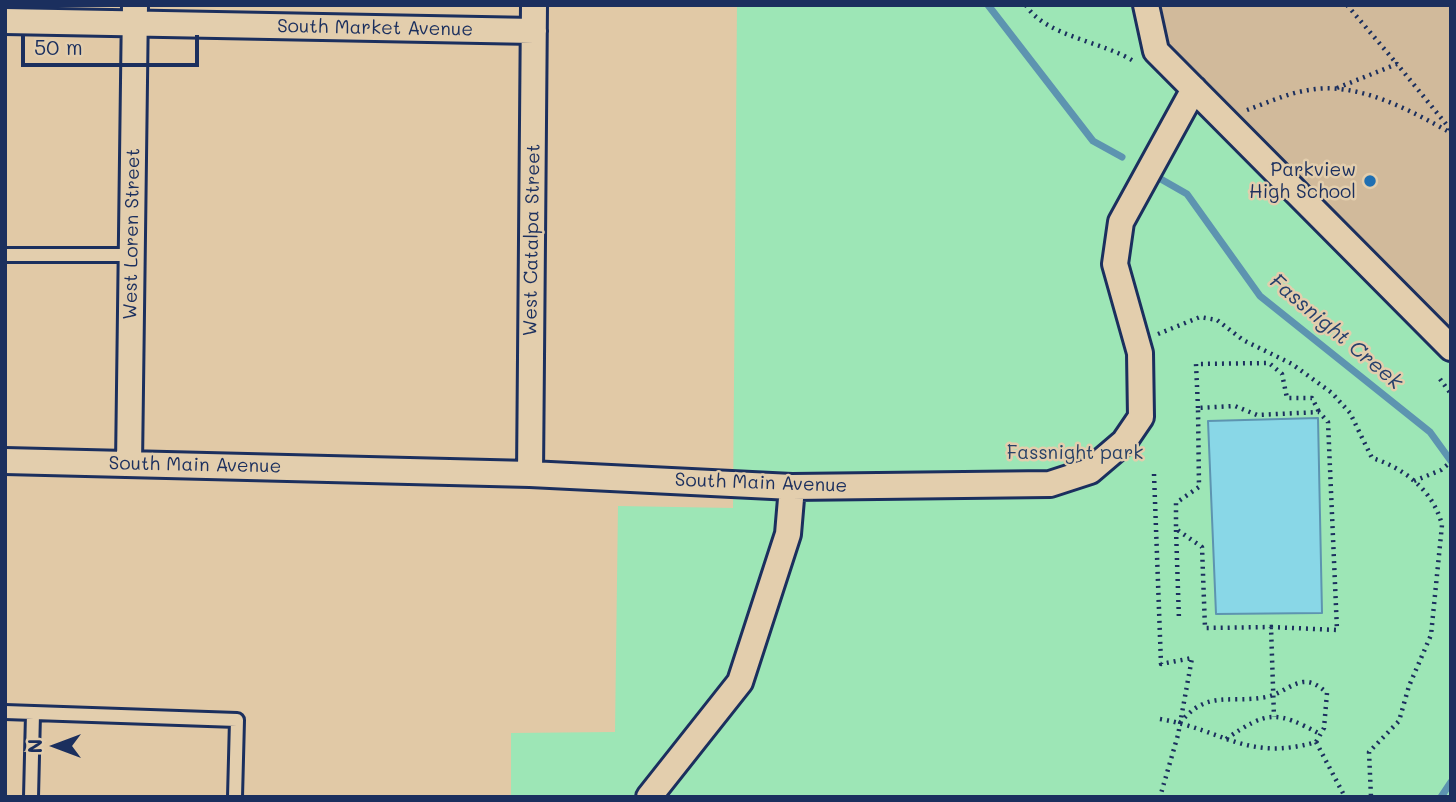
<!DOCTYPE html>
<style>
body{margin:0}
#map{position:relative;width:1456px;height:802px;overflow:hidden;background:#e1c9a6;font-family:Mali,sans-serif}
canvas{display:block}
.frame{position:absolute;inset:0;border:7px solid #1b2f5e;pointer-events:none}
.north{position:absolute;left:21px;top:711px;width:70px;height:70px;-webkit-text-stroke:5px #e3cead;paint-order:stroke;rotate:270deg;font-size:19px;font-weight:700;line-height:28px;text-align:center;color:#1b2f5e}
.north::after{content:'';display:block;margin:auto;width:24px;height:32px;background:#1b2f5e;clip-path:polygon(50% 0,100% 100%,50% 72%,0 100%)}
.scale{position:absolute;left:21px;top:35px;width:178px;height:32px;box-sizing:border-box;border:4px solid #1b2f5e;border-top:0;padding-left:9px;font-size:21px;line-height:24px;white-space:nowrap;color:#1b2f5e;-webkit-text-stroke:5px #e3cead;paint-order:stroke}
</style>
<div id="map">
<canvas width="1456" height="802"></canvas>
<div class="frame"></div>
<div class="north">N</div>
<div class="scale">50 m</div>
</div>
<script>
const ctx = document.querySelector('canvas').getContext('2d');
ctx.lineJoin = 'round';
function fill(path, color) { ctx.fillStyle = color; ctx.fill(path, 'evenodd'); }
function trace(path, color, width, dash) { ctx.strokeStyle = color; ctx.lineWidth = width; ctx.lineCap = dash ? 'butt' : 'round'; ctx.setLineDash(dash || []); ctx.stroke(path); }
function write(font, color, halo, rows, align = 'center') {
  ctx.font = font + ' Mali,sans-serif'; ctx.lineWidth = 5; ctx.setLineDash([]); ctx.textBaseline = 'middle'; ctx.strokeStyle = halo; ctx.fillStyle = color; for (const [text, x, y, turn = 0] of rows) {
    ctx.save(); ctx.translate(x, y); ctx.rotate((+turn || 0) * Math.PI / 180); ctx.textAlign = isNaN(turn) ? turn : align; if (halo) ctx.strokeText(text, 0, 0); ctx.fillText(text, 0, 0); ctx.restore();
  }
}
const built = new Path2D(`
 M 1129,5 L 1451,5 L 1451,357 Z`);
const green = new Path2D(`
 M 737,5 L 1129,5 L 1451,357 L 1451,797 L 511,797 L 511,733 L 615,732 L 618,506 L 733,508 Z`);
const water = new Path2D(`
 M 1318,418 L 1322,613 L 1216,614 L 1208,421 Z`);
const stream = new Path2D(`
 M 988,5 L 1093,141 L 1122,157
 M 1152,174 L 1187,194 L 1260,296 L 1430,432 L 1451,461
 M 1441,797 L 1451,782`);
const path = new Path2D(`
 M 1026,5 C 1044,36 1105,42 1135,62
 M 1347,5 L 1397,64
 M 1337,88 L 1397,64 L 1451,130
 M 1247,110 C 1267,103 1288,93 1309,90 C 1357,81 1410,110 1451,133
 M 1158,334 L 1200,317 L 1217,320 L 1243,340 L 1292,364 L 1332,393 L 1350,413 L 1372,458 C 1405,468 1434,492 1442,525 L 1431,635 L 1409,686 L 1399,721 L 1369,752 L 1371,797
 M 1440,379 L 1451,394
 M 1198,408 L 1196,364 L 1269,363 L 1282,374 L 1287,398 L 1312,398 L 1319,412
 M 1154,474 L 1161,664 L 1192,658 L 1178,735 L 1160,797
 M 1414,481 L 1441,470 L 1451,462
 M 1176,530 L 1179,620
 M 1271,627 L 1337,630 L 1328,422 L 1319,412 L 1257,415 L 1235,406 L 1198,408 L 1199,487 L 1176,503 L 1176,529 L 1202,547 L 1205,628 L 1271,627 L 1274,717
 M 1160,719 C 1224,730 1247,762 1316,742 L 1324,728 L 1327,693 C 1320,687 1313,681 1303,682 C 1290,684 1279,695 1266,697 C 1230,704 1207,689 1180,723
 M 1226,739 C 1267,711 1276,710 1320,734
 M 1316,742 L 1345,797`);
const service = new Path2D(`
 M 5,255 L 132,255
 M 5,712 L 237,720 L 235,797
 M 31,797 L 33,714`);
const minor = new Path2D(`
 M 1146,5 L 1156,51 L 1451,348
 M 5,21 L 534,31
 M 5,461 L 530,474 L 792,487 L 1050,484 L 1090,471 L 1124,442 L 1141,417 L 1140,353 L 1115,264 L 1121,222 L 1194,89
 M 129,464 L 135,5
 M 530,474 L 534,5
 M 649,797 L 740,682 L 788,534 L 792,487`);
const markers = [
 [1370,181,7,"#1f6fb2"]
];
const streetNames = [
 ["South Market Avenue",375,28,1],
 ["West Loren Street",132,234,-89],
 ["West Catalpa Street",532,240,-89],
 ["South Main Avenue",195,465,1],
 ["South Main Avenue",761,483,2]
];
const poiNames = [
 ["Parkview",1356,170],
 ["High School",1356,192]
];
const parkNames = [
 ["Fassnight park",1075,453]
];
const waterNames = [
 ["Fassnight Creek",1336,332,40]
];
fill(built, '#d1ba9b');
fill(green, '#9de6b6');
fill(water, '#89d7e7');
trace(water, '#5d94b0', 2);
trace(stream, '#5d94b0', 7);
trace(service, '#1b2f5e', 18);
trace(minor, '#1b2f5e', 30);
trace(path, '#1b2f5e', 4.5, [2, 5]);
trace(service, '#e3cead', 12);
trace(minor, '#e3cead', 24);
for (const [x, y, r, color] of markers) { const dot = new Path2D(); dot.arc(x, y, r, 0, 2 * Math.PI); ctx.fillStyle = color; ctx.fill(dot); trace(dot, '#e3cead', 2.5); }
write('19px', '#1b2f5e', '#e3cead', streetNames);
write('19px', '#1b2f5e', '#e3cead', poiNames, 'right');
write('19px', '#284167', '#e3cead', parkNames);
write('italic 21px', '#26406c', '#e3cead', waterNames);
</script>
